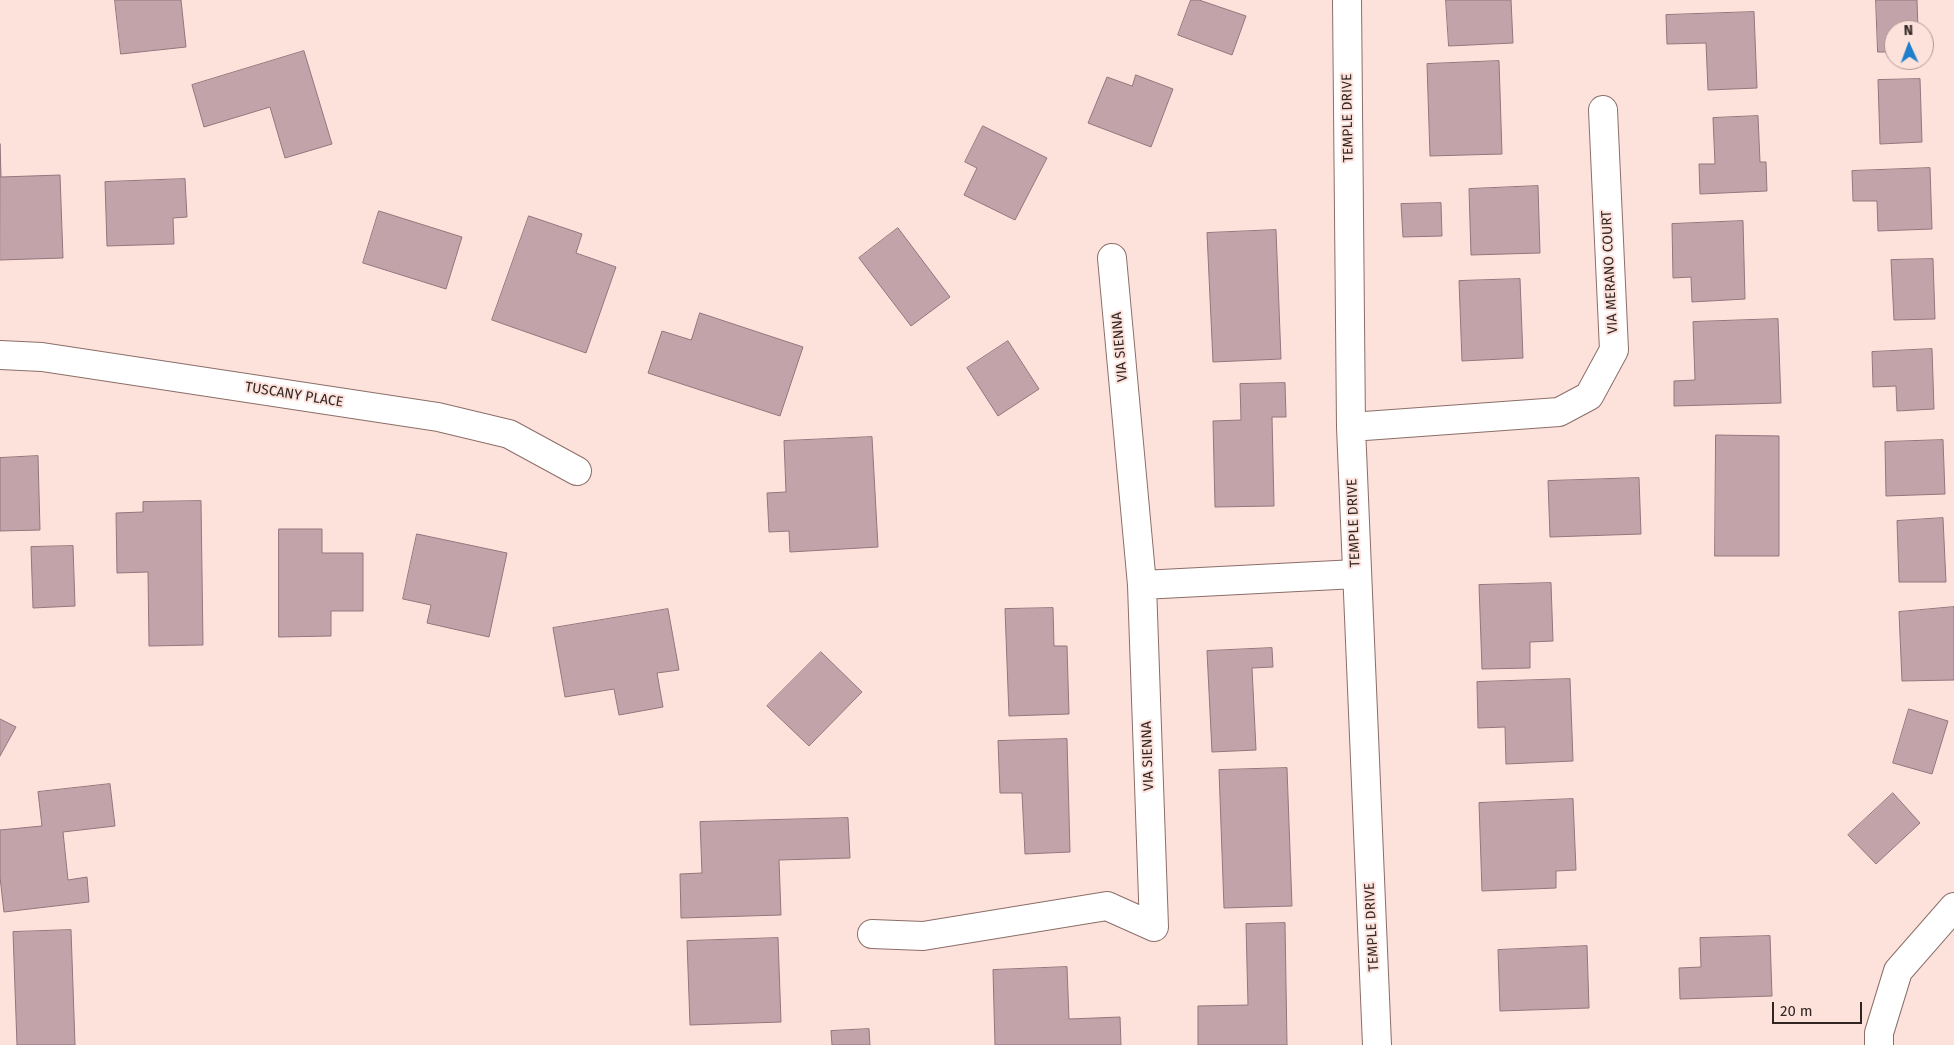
<!DOCTYPE html>
<style>
body{margin:0}
#map{position:relative;width:1954px;height:1045px;overflow:hidden;background:#fde2dc;font-family:"Fira Sans",sans-serif}
canvas{display:block}
.north{position:absolute;left:1884px;top:20px;width:50px;height:50px;box-sizing:border-box;background:#fde2dc;border:1px solid #ab9692;border-radius:50%;rotate:358deg;font-size:14px;font-weight:700;line-height:20px;text-align:center;color:#312522}
.north::after{content:'';display:block;margin:auto;width:18px;height:22px;background:#1f7fcb;clip-path:polygon(50% 0,100% 100%,50% 72%,0 100%)}
.scale{position:absolute;left:1772px;top:1002px;width:90px;height:22px;box-sizing:border-box;border:2px solid #312522;border-top:0;padding-left:6px;font-size:15px;line-height:18px;white-space:nowrap;color:#312522;-webkit-text-stroke:4px #fde2dc;paint-order:stroke}
</style>
<div id="map">
<canvas width="1954" height="1045"></canvas>
<div class="north">N</div>
<div class="scale">20 m</div>
</div>
<script>
const ctx = document.querySelector('canvas').getContext('2d');
ctx.lineJoin = 'round';
function fill(path, color) { ctx.fillStyle = color; ctx.fill(path, 'evenodd'); }
function trace(path, color, width, dash) { ctx.strokeStyle = color; ctx.lineWidth = width; ctx.lineCap = dash ? 'butt' : 'round'; ctx.setLineDash(dash || []); ctx.stroke(path); }
function write(font, color, halo, rows, align = 'center') {
  ctx.font = font + ' "Fira Sans",sans-serif'; ctx.lineWidth = 4; ctx.setLineDash([]); ctx.textBaseline = 'middle'; ctx.strokeStyle = halo; ctx.fillStyle = color; for (const [text, x, y, turn = 0] of rows) {
    ctx.save(); ctx.translate(x, y); ctx.rotate((+turn || 0) * Math.PI / 180); ctx.textAlign = isNaN(turn) ? turn : align; if (halo) ctx.strokeText(text, 0, 0); ctx.fillText(text, 0, 0); ctx.restore();
  }
}
const building = new Path2D(`
 M 115,0 L 181,0 L 186,47 L 121,54 Z
 M 1191,0 L 1199,0 L 1246,16 L 1232,55 L 1178,35 Z
 M 1446,0 L 1511,0 L 1513,43 L 1449,46 Z
 M 1876,0 L 1917,0 L 1918,30 L 1894,30 L 1894,52 L 1878,52 Z
 M 1754,12 L 1757,88 L 1708,90 L 1706,43 L 1667,44 L 1666,15 Z
 M 304,51 L 332,144 L 285,158 L 270,107 L 204,127 L 192,85 Z
 M 1499,61 L 1502,154 L 1430,156 L 1427,64 Z
 M 1136,75 L 1173,89 L 1151,147 L 1088,123 L 1107,77 L 1132,86 Z
 M 1920,79 L 1922,142 L 1880,144 L 1878,80 Z
 M 1758,116 L 1760,162 L 1766,162 L 1767,191 L 1700,194 L 1699,164 L 1715,164 L 1713,118 Z
 M 983,126 L 1047,158 L 1015,220 L 964,195 L 977,168 L 965,162 Z
 M 0,144 L 1,177 L 60,175 L 63,258 L 0,260 Z
 M 1930,168 L 1932,229 L 1878,231 L 1877,201 L 1853,201 L 1852,171 Z
 M 185,179 L 187,217 L 173,218 L 174,244 L 107,246 L 105,182 Z
 M 1538,186 L 1540,253 L 1471,255 L 1469,189 Z
 M 1441,203 L 1442,236 L 1403,237 L 1401,204 Z
 M 379,211 L 462,237 L 446,289 L 363,263 Z
 M 529,216 L 582,234 L 576,253 L 616,267 L 586,353 L 492,320 Z
 M 1743,221 L 1745,299 L 1692,302 L 1691,277 L 1673,278 L 1672,224 Z
 M 898,228 L 950,297 L 911,326 L 859,258 Z
 M 1276,230 L 1281,359 L 1213,362 L 1207,233 Z
 M 1933,259 L 1935,319 L 1894,320 L 1891,260 Z
 M 1520,279 L 1523,358 L 1462,361 L 1459,281 Z
 M 700,313 L 803,347 L 780,416 L 648,373 L 662,331 L 691,340 Z
 M 1778,319 L 1781,403 L 1674,406 L 1674,381 L 1695,380 L 1693,322 Z
 M 1008,341 L 1039,389 L 998,416 L 967,368 Z
 M 1932,349 L 1934,409 L 1897,411 L 1896,386 L 1873,387 L 1872,352 Z
 M 1285,383 L 1286,417 L 1272,417 L 1274,506 L 1215,507 L 1213,421 L 1241,420 L 1240,384 Z
 M 1716,435 L 1779,436 L 1779,556 L 1715,556 Z
 M 872,437 L 878,547 L 790,552 L 789,531 L 769,532 L 767,493 L 786,492 L 784,441 Z
 M 1943,440 L 1945,494 L 1886,496 L 1885,442 Z
 M 38,456 L 40,530 L 0,531 L 0,458 Z
 M 1639,478 L 1641,534 L 1550,537 L 1548,481 Z
 M 201,501 L 203,645 L 149,646 L 148,572 L 117,573 L 116,513 L 143,512 L 143,502 Z
 M 1943,518 L 1946,582 L 1899,582 L 1897,521 Z
 M 279,529 L 322,529 L 322,553 L 363,553 L 363,611 L 331,611 L 331,636 L 279,637 Z
 M 417,534 L 507,553 L 489,637 L 427,623 L 431,605 L 403,599 Z
 M 73,546 L 75,606 L 33,608 L 31,547 Z
 M 1551,583 L 1553,641 L 1530,642 L 1530,668 L 1482,669 L 1479,585 Z
 M 1954,607 L 1954,680 L 1902,681 L 1899,612 Z
 M 1053,608 L 1054,646 L 1067,646 L 1069,714 L 1009,716 L 1005,609 Z
 M 668,609 L 679,670 L 657,673 L 663,707 L 619,715 L 614,689 L 565,697 L 553,628 Z
 M 1272,648 L 1273,667 L 1252,668 L 1256,750 L 1212,752 L 1207,651 Z
 M 821,652 L 862,692 L 809,746 L 767,706 Z
 M 1570,679 L 1573,761 L 1506,764 L 1505,727 L 1478,728 L 1477,682 Z
 M 1909,709 L 1948,721 L 1932,774 L 1893,763 Z
 M 0,719 L 16,727 L 0,756 Z
 M 1067,739 L 1070,852 L 1025,854 L 1022,793 L 1000,793 L 998,741 Z
 M 1287,768 L 1292,906 L 1224,908 L 1219,770 Z
 M 110,784 L 115,826 L 63,832 L 68,880 L 87,877 L 89,902 L 4,912 L 0,877 L 0,830 L 42,826 L 38,792 Z
 M 1893,793 L 1920,823 L 1876,864 L 1848,835 Z
 M 1573,799 L 1576,870 L 1556,871 L 1556,888 L 1482,891 L 1479,803 Z
 M 848,818 L 850,858 L 779,860 L 781,915 L 681,918 L 680,874 L 702,873 L 700,822 Z
 M 1285,923 L 1287,1045 L 1198,1045 L 1198,1006 L 1248,1005 L 1246,924 Z
 M 71,930 L 75,1045 L 17,1045 L 13,932 Z
 M 1770,936 L 1772,996 L 1680,999 L 1679,968 L 1701,967 L 1700,938 Z
 M 778,938 L 781,1022 L 690,1025 L 687,941 Z
 M 1587,946 L 1589,1008 L 1500,1011 L 1498,950 Z
 M 1067,967 L 1069,1019 L 1120,1017 L 1121,1045 L 995,1045 L 993,970 Z
 M 869,1029 L 870,1045 L 832,1045 L 831,1031 Z`);
const minor = new Path2D(`
 M 1347,0 L 1351,427 L 1377,1045
 M 0,355 L 42,357 L 438,417 L 509,434 L 577,471
 M 1351,427 L 1559,412 L 1589,396 L 1614,350 L 1603,110
 M 1142,585 L 1356,574
 M 872,934 L 923,936 L 1107,906 L 1154,927 L 1142,585 L 1112,258
 M 1879,1045 L 1879,1033 L 1898,971 L 1954,907`);
const streetNames = [
 ["TEMPLE DRIVE",1348,118,-91],
 ["VIA MERANO COURT",1610,272,-93],
 ["VIA SIENNA",1120,347,-95],
 ["TUSCANY PLACE",294,395,9],
 ["TEMPLE DRIVE",1354,523,-92],
 ["VIA SIENNA",1148,756,-92],
 ["TEMPLE DRIVE",1372,927,-93]
];
fill(building, '#c3a3aa');
trace(building, '#93767c', 1);
trace(minor, '#8b6e68', 30);
trace(minor, '#fff', 28);
write('14px', '#312522', '#fde2dc', streetNames);
</script>
